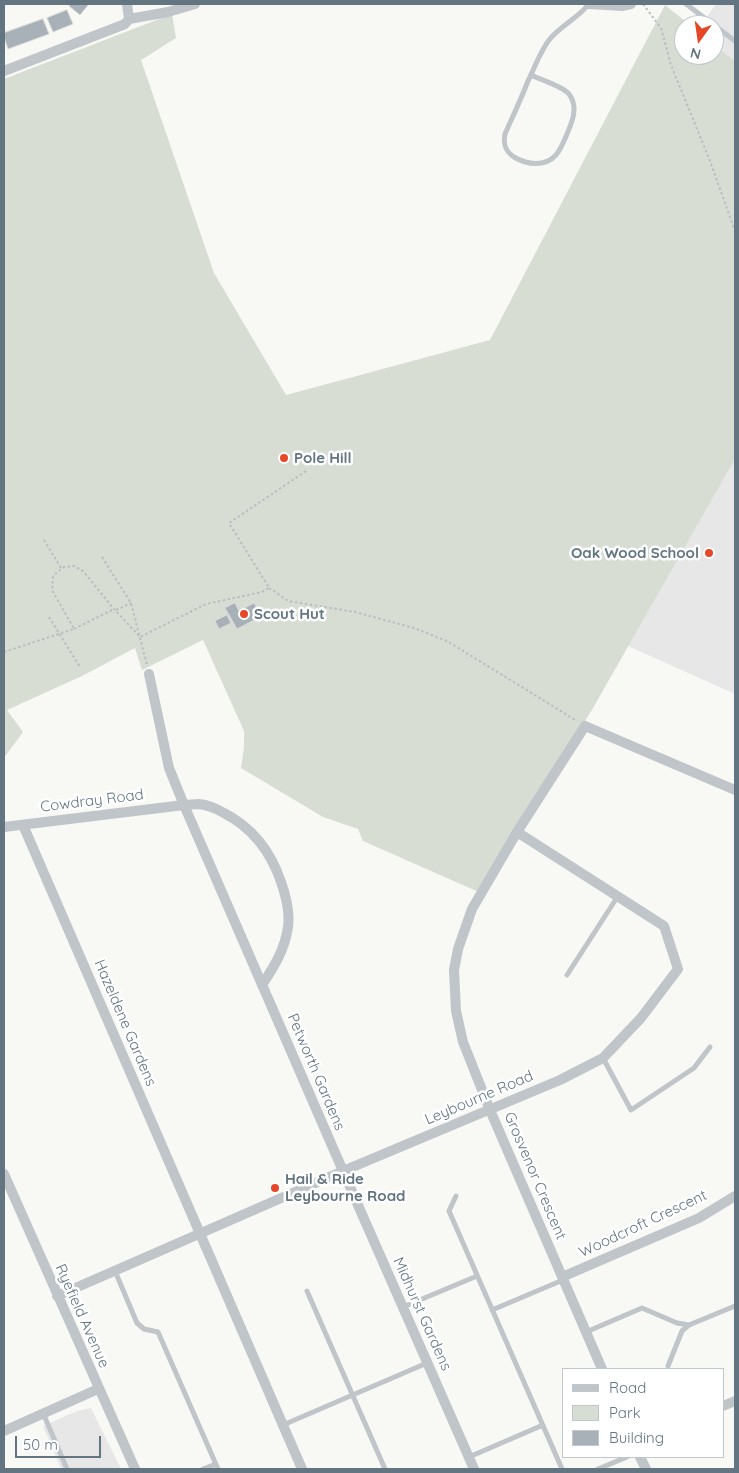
<!DOCTYPE html>
<style>
body{margin:0}
#map{position:relative;width:739px;height:1473px;overflow:hidden;background:#f8f8f5;font-family:Quicksand,sans-serif}
canvas{display:block}
.frame{position:absolute;inset:0;border:5px solid #627581;pointer-events:none}
.legend{position:absolute;left:562px;top:1368px;width:162px;height:90px;box-sizing:border-box;background:#fff;border:1px solid #c0c8cd;margin:0;padding:6px 9px;list-style:none;font-size:15px;color:#627581}
.legend li{display:flex;align-items:center;gap:10px;height:25px}
.legend b{width:25px;border:1px solid #c0c8cd}
.north{position:absolute;left:674px;top:15px;width:50px;height:50px;box-sizing:border-box;background:#fff;border:1px solid #c0c8cd;border-radius:50%;rotate:194deg;font-size:14px;font-weight:700;line-height:20px;text-align:center;color:#627581}
.north::after{content:'';display:block;margin:auto;width:18px;height:22px;background:#e64727;clip-path:polygon(50% 0,100% 100%,50% 72%,0 100%)}
.scale{position:absolute;left:15px;top:1436px;width:86px;height:22px;box-sizing:border-box;border:2px solid #627581;border-top:0;padding-left:6px;font-size:15px;line-height:18px;white-space:nowrap;color:#627581;-webkit-text-stroke:4px #fff;paint-order:stroke}
</style>
<div id="map">
<canvas width="739" height="1473"></canvas>
<div class="frame"></div>
<ul class="legend">
<li><b style="height:6px;background:#c0c5c9"></b>Road</li>
<li><b style="height:14px;background:#d8ddd4"></b>Park</li>
<li><b style="height:14px;background:#a8b1b7"></b>Building</li>
</ul>
<div class="north">N</div>
<div class="scale">50 m</div>
</div>
<script>
const ctx = document.querySelector('canvas').getContext('2d');
ctx.lineJoin = 'round';
function fill(path, color) { ctx.fillStyle = color; ctx.fill(path, 'evenodd'); }
function trace(path, color, width, dash) { ctx.strokeStyle = color; ctx.lineWidth = width; ctx.lineCap = dash ? 'butt' : 'round'; ctx.setLineDash(dash || []); ctx.stroke(path); }
function write(font, color, halo, rows, align = 'center') {
  ctx.font = font + ' Quicksand,sans-serif'; ctx.lineWidth = 5; ctx.setLineDash([]); ctx.textBaseline = 'middle'; ctx.strokeStyle = halo; ctx.fillStyle = color; for (const [text, x, y, turn = 0] of rows) {
    ctx.save(); ctx.translate(x, y); ctx.rotate((+turn || 0) * Math.PI / 180); ctx.textAlign = isNaN(turn) ? turn : align; if (halo) ctx.strokeText(text, 0, 0); ctx.fillText(text, 0, 0); ctx.restore();
  }
}
const built = new Path2D(`
 M 716,4 L 735,4 L 735,61 L 714,45 L 714,25 L 701,25 Z
 M 735,459 L 735,694 L 628,646 Z
 M 91,1408 L 121,1469 L 61,1469 L 43,1426 L 77,1411 Z`);
const green = new Path2D(`
 M 665,5 L 690,25 L 684,25 L 684,55 L 714,55 L 714,45 L 735,61 L 735,459 L 593,708 L 481,893 L 363,841 L 358,829 L 323,817 L 241,768 L 244,747 L 244,731 L 203,640 L 142,670 L 135,648 L 82,676 L 7,710 L 23,732 L 4,758 L 4,79 L 172,14 L 176,38 L 141,60 L 214,273 L 286,395 L 490,340 Z`);
const building = new Path2D(`
 M 71,4 L 89,4 L 80,15 L 69,6 Z
 M 67,10 L 73,24 L 53,32 L 47,18 Z
 M 43,19 L 49,34 L 8,49 L 4,37 L 4,33 Z
 M 235,603 L 239,611 L 254,603 L 262,616 L 237,629 L 225,608 Z
 M 227,615 L 231,623 L 219,629 L 215,621 Z`);
const path = new Path2D(`
 M 643,4 L 661,28 L 671,65 L 710,161 L 735,231
 M 44,540 L 61,568
 M 102,557 L 131,603 L 147,665
 M 269,588 L 274,591 L 288,601 L 355,612 L 414,628 L 447,641 L 577,721
 M 116,610 L 131,603
 M 49,617 L 80,667
 M 74,629 L 114,609
 M 4,652 L 74,629 L 52,590 L 53,577 L 57,572 L 64,567 L 74,566 L 83,571 L 114,609 L 140,637 L 206,604 L 262,592 L 269,588 L 229,523 L 306,471`);
const lane = new Path2D(`
 M 686,4 L 735,41
 M 531,75 C 541,80 562,86 569,94 C 579,107 572,122 567,134 C 564,141 561,149 556,155 C 545,167 527,165 514,157 C 505,151 503,144 505,134 C 513,116 521,99 528,81 C 535,67 540,52 549,40 C 560,26 578,18 589,4
 M 567,975 L 618,896
 M 603,1058 L 631,1110 L 694,1068 L 710,1047
 M 456,1196 L 449,1211 L 562,1469
 M 115,1271 L 137,1323 L 144,1329 L 158,1332 L 218,1469
 M 307,1291 L 385,1469
 M 403,1307 L 477,1276
 M 492,1310 L 563,1280
 M 586,1332 L 642,1308 L 677,1323 L 689,1325 L 735,1306
 M 668,1366 L 682,1331 L 689,1325
 M 43,1413 L 67,1469
 M 283,1425 L 427,1363
 M 469,1457 L 543,1425
 M 203,1469 L 216,1464
 M 598,1469 L 627,1457`);
const street = new Path2D(`
 M 127,4 L 129,19
 M 589,4 L 622,6 L 631,4
 M 4,71 L 125,24 L 129,19 L 168,12 L 195,4
 M 149,674 L 169,768 L 184,805 L 343,1171 L 474,1469
 M 23,825 L 302,1469
 M 4,827 L 184,805 C 189,805 194,804 199,804 C 208,805 217,809 224,813 C 253,828 271,852 281,882 C 286,896 290,912 288,927 C 285,949 274,967 262,985
 M 4,1174 L 135,1469
 M 562,1277 L 699,1218 L 735,1196
 M 57,1296 L 343,1171 L 560,1080 L 603,1058 L 641,1018 L 678,969 L 664,926 L 517,832
 M 602,1369 L 490,1110 L 463,1042 L 456,1011 L 454,970 L 458,949 L 472,909 L 517,832 L 585,726 L 735,790
 M 723,1406 L 735,1401
 M 4,1431 L 98,1389
 M 640,1457 L 646,1469`);
const markers = [
 [284,458,5,"#e64727"],
 [709,553,5,"#e64727"],
 [244,614,5,"#e64727"],
 [275,1188,5,"#e64727"]
];
const poiNames = [
 ["Pole Hill",294,458],
 ["Oak Wood School",699,553,"right"],
 ["Scout Hut",254,614],
 ["Hail & Ride",285,1179],
 ["Leybourne Road",285,1196]
];
const streetNames = [
 ["Cowdray Road",92,801,-7],
 ["Hazeldene Gardens",125,1023,67],
 ["Petworth Gardens",316,1072,67],
 ["Leybourne Road",479,1098,-23],
 ["Grosvenor Crescent",535,1176,67],
 ["Woodcroft Crescent",643,1224,-25],
 ["Midhurst Gardens",422,1314,66],
 ["Ryefield Avenue",82,1316,66]
];
fill(built, '#e6e7e6');
fill(green, '#d8ddd4');
fill(building, '#a8b1b7');
trace(building, '#dad9d7', 1);
trace(path, '#babec0', 2, [2.5, 2.5]);
trace(lane, '#c0c5c9', 5);
trace(street, '#c0c5c9', 10);
for (const [x, y, r, color] of markers) { const dot = new Path2D(); dot.arc(x, y, r, 0, 2 * Math.PI); ctx.fillStyle = color; ctx.fill(dot); trace(dot, '#fff', 2); }
write('bold 15px', '#627581', '#fff', poiNames, 'left');
write('15px', '#627581', '#fff', streetNames);
</script>
